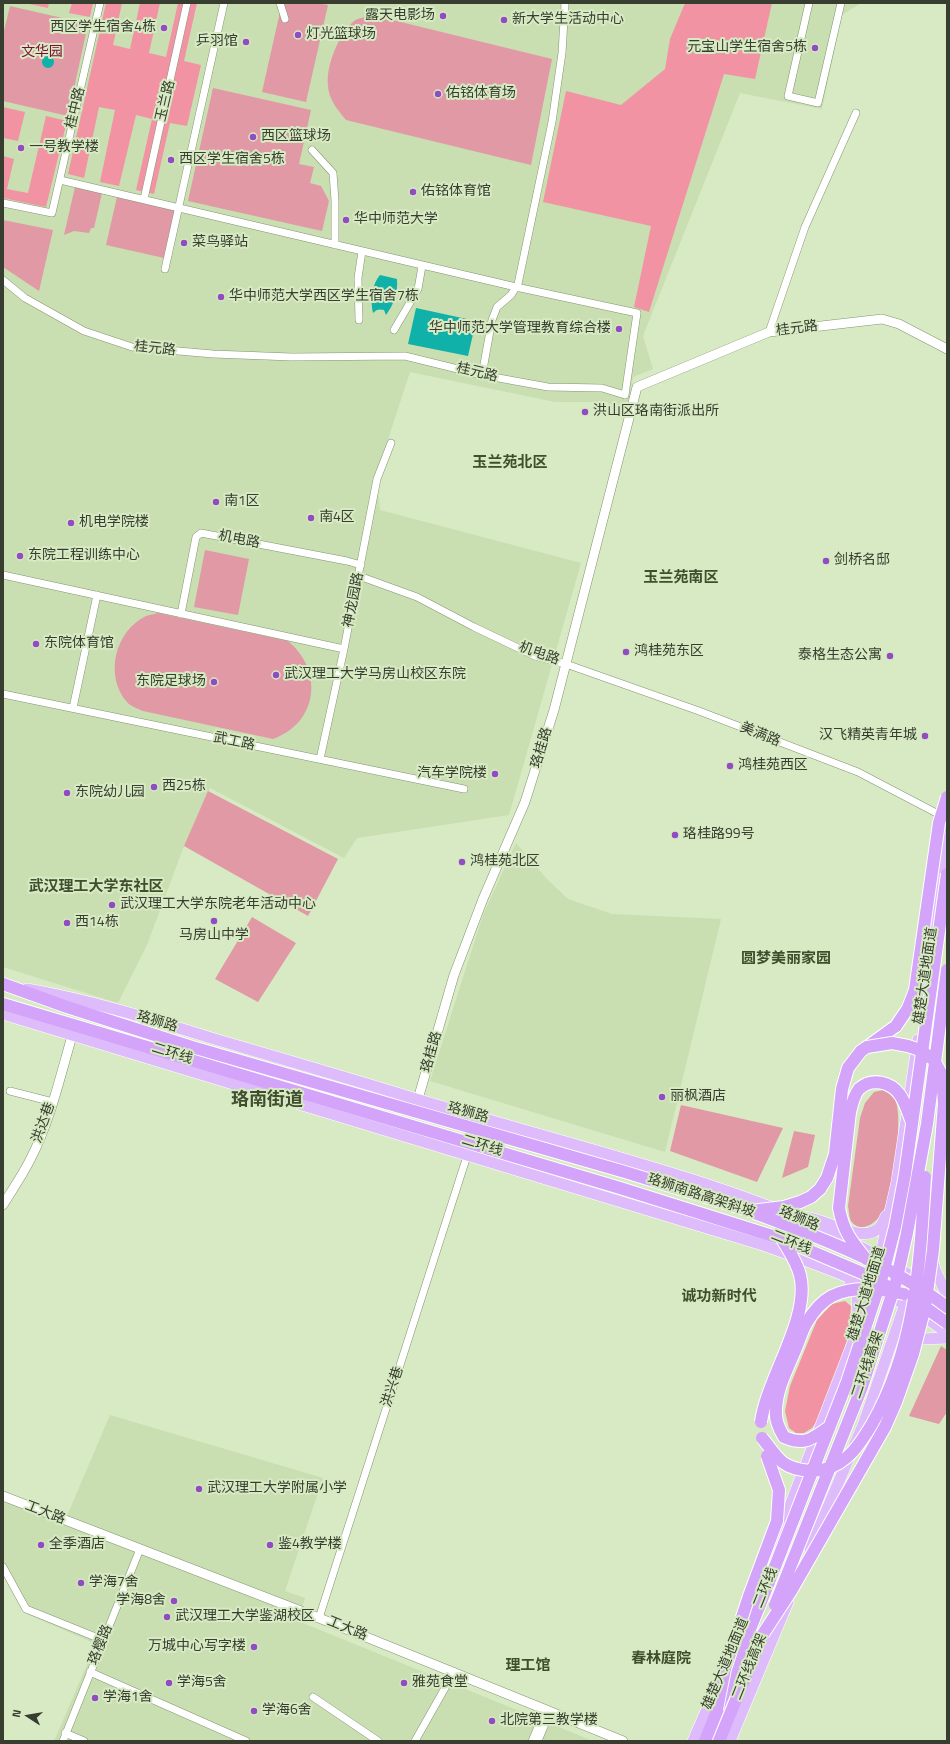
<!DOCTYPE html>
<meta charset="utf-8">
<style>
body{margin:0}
#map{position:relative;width:950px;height:1744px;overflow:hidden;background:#d7eac3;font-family:"Titillium Web",sans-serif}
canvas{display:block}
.frame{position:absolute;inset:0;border:4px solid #373e2f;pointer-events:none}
.north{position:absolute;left:8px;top:1696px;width:40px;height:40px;-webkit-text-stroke:3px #d7eac3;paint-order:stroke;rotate:282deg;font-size:11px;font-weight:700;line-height:16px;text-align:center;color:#373e2f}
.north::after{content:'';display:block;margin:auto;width:14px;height:18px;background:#373e2f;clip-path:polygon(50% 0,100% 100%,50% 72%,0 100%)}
</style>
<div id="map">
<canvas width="950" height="1744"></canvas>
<div class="frame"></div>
<div class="north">N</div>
</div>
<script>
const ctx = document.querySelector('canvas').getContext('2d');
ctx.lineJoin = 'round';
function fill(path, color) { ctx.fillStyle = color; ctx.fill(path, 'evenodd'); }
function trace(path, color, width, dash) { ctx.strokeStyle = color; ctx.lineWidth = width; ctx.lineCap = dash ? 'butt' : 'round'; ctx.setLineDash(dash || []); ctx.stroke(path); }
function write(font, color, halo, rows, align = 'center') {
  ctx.font = font + ' "Titillium Web","Noto Sans SC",sans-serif'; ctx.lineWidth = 4; ctx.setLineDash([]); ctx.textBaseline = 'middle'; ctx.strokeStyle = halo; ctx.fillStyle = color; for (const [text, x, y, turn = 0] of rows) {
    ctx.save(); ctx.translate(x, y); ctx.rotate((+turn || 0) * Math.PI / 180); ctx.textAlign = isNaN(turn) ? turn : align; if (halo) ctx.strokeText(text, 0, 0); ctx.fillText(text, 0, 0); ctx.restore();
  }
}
const built = new Path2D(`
 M 3,3 L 861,3 L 842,15 L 822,109 L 740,93 L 643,336 L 653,369 L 633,377 L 626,414 L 608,411 L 608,402 L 555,402 L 410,372 L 375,479 L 377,479 L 380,510 L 581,563 L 509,815 L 357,838 L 344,858 L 210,788 L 184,846 L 147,945 L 118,1003 L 3,967 Z
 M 516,843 L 547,879 L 568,899 L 612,914 L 721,919 L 665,1152 L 430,1081 L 483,915 Z
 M 110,1415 L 323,1478 L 285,1591 L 305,1598 L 298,1621 L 593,1741 L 54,1741 L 96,1644 L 27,1614 L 3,1572 L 3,1495 L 67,1516 Z`);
const green = new Path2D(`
 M 282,3 L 317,3 L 328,5 L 306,102 L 262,92 Z
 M 10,6 L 88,24 L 68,116 L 3,101 L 3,35 Z
 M 372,15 L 552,59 L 531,165 L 346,120 C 338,110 328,99 328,85 C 326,65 339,34 354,21 C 358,18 367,17 372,15 Z
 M 213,88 L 311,110 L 299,164 L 314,167 L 310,183 L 321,186 L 329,201 L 322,231 L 188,201 Z
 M 75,187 L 102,193 L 94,228 L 91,228 L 89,233 L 74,231 L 64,235 Z
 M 117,197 L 175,210 L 164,258 L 106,245 Z
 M 3,220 L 53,230 L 39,291 L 3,267 Z
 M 205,550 L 249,559 L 238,615 L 194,607 Z
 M 158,613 L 288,641 C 324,671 318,723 273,739 L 143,711 C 138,709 130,706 127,702 C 104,676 115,631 146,616 C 149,615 154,614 158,613 Z
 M 208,791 L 338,859 L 308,916 L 184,846 Z
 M 252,917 L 296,943 L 258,1002 L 215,979 Z
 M 883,1090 C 889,1093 894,1096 896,1102 C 903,1122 893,1194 883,1212 C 877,1222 861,1235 851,1221 C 849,1217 849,1210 848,1206 L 860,1118 L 865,1103 L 874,1092 Z
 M 681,1105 L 783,1128 L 757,1182 L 670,1151 Z
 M 794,1131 L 815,1135 L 808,1167 L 782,1178 Z
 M 941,1346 L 947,1350 L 947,1412 L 939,1424 L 909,1416 Z`);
const forest = new Path2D(`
 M 25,3 L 49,3 L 48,8 Z
 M 72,3 L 93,3 L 90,17 L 69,13 Z
 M 106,3 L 122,3 L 113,45 L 130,49 L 140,3 L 160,3 L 149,53 L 166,57 L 178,3 L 197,3 L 184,61 L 201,65 L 187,126 L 170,123 L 154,194 L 136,190 L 152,119 L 136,115 L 119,186 L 100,182 L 115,110 L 99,107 L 84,178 L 68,174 Z
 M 685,3 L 772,3 L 755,79 L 724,74 L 649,312 L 634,307 L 651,226 L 543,202 L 566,91 L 621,105 L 665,69 L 670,39 Z
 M 3,107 L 25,112 L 18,141 L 3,138 Z
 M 46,116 L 67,121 L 46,207 L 3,198 L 3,156 L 14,159 L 7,189 L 28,193 Z
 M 845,1301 L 851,1306 L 849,1334 L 833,1383 L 819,1418 L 812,1428 L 804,1433 L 796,1433 L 789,1428 L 785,1411 L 790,1386 L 817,1320 L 832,1304 Z`);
const water = new Path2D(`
 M42 62a6 6 0 1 1 12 0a6 6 0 1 1-12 0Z
 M 380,275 L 397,279 C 398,293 394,304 386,315 L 384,310 C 379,309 377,309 373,313 C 370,301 372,284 380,275 Z
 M 416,308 L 476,321 L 468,356 L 408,344 Z`);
const minor = new Path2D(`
 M 280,3 L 285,19
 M 809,3 L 788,96 L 818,103 L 841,3
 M 312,150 L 333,173 L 335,201 L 335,245
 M 60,180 L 516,287 L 637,313 L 625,395
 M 144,199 L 187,3
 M 3,203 L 52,213 L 100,3
 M 165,269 L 224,3
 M 3,280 L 25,298 L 84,331 L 132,347 L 213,354 L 292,357 L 405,356 L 482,375 L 548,387 L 602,388 L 625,395
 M 359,320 L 358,278 L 362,251
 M 394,330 L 418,289 L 422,266
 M 769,332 L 805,227 L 856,113
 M 482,375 L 492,320 L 497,307 L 511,295 L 518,284 L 552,122 L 562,53 L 565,3
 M 3,575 L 344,649
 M 359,576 L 417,597 L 474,627 L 535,656 L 566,664 L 699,711 L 858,772 L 944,817
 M 181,614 L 196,537 L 201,533 L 347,561 L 361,565
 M 3,694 L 464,789
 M 73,708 L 97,595
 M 320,759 L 344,649 L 377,479 L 391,443
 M 10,1091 L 53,1102
 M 3,1567 L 26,1609 L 103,1640
 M 319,1618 L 467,1156
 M 90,1672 L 246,1741
 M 313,1697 L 378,1741
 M 65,1733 L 84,1741
 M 63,1741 L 140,1549
 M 415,1741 L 454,1672
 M 532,1741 L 545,1710
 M 538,1741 L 550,1712`);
const tertiary = new Path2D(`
 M 418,1099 L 454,975 L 483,899 L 525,802 L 554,710 L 637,387 L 769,332 L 882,319 L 899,324 L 947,349
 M 3,1205 C 12,1190 22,1176 30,1160 C 50,1122 60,1077 72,1036
 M 3,1496 L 319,1618 L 623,1741`);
const primary = new Path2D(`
 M 27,989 C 90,1000 150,1019 211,1038 C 279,1058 348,1078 416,1099 C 507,1126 599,1150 690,1179 C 771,1205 853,1236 923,1284
 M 3,1014 L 763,1245 C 811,1262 859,1279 904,1304 C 919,1312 933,1323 947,1333
 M 921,1015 L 947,822
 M 803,1217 C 826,1218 863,1246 880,1227 C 883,1224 884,1219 886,1216
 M 927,1224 L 933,1183
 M 926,1229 L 935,1270 L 947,1295
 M 850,1283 L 857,1294 L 858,1315
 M 909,1344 L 922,1339 L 947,1338
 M 810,1549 L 863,1425 L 907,1298
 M 748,1614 L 857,1332 L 880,1257 L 897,1181 L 918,1040
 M 693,1741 L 720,1679
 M 730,1741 L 788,1602`);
const trunk = new Path2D(`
 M 3,984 L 67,1007 L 192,1047 L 625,1172 L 751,1211
 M 3,1004 L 620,1188 L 782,1239
 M 867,1047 L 896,1026
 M 705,1741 L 769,1582
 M 719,1741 L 763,1634`);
const trunkBridge = new Path2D(`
 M 896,1026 L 908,1008 L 915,990 L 939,823 L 947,797
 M 751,1211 L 784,1207 L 800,1202 L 811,1197 L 820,1189 L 827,1178 L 835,1154 L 842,1089 L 848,1068 L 861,1051 L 867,1047 L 892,1043 L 908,1046 L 920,1050 L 934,1060 L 942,1075 L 944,1104 L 933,1250 L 925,1307 L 913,1354 L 896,1402 L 885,1427 L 791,1591 L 763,1634
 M 752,1212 C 819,1237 889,1263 947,1307
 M 782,1239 L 862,1273 L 887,1286
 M 866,1259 C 852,1242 843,1231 839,1208 L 850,1112 C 852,1104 854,1095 859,1089 C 872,1077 891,1082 900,1095 C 905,1102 908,1112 911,1120
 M 919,1303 L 947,1323
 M 761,1422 C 767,1378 811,1317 800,1275 C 797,1262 789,1251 782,1239
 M 829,1427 C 812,1439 805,1446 784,1437 C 779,1429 775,1421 776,1411 C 776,1389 788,1368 796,1348 C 800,1339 802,1330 807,1322 C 813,1312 821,1302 832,1296 C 854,1285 881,1289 904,1294
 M 762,1438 C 768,1445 773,1453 779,1459 C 789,1470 811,1473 825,1469 C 848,1463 860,1444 872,1424 C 916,1347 920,1263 925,1177
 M 769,1582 L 847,1382 L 882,1277 L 895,1227 L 905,1174 L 947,874
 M 775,1605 L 862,1387 L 896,1282 L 907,1233 L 927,1124 L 947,970
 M 717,1709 L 725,1669 L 749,1596 L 777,1521 L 779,1490 L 767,1456`);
const markers = [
 [443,16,4,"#904cc0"],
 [504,20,4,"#904cc0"],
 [164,28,4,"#904cc0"],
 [298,35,4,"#904cc0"],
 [246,42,4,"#904cc0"],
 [815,48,4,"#904cc0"],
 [438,94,4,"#904cc0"],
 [253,137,4,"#904cc0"],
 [21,148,4,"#904cc0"],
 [171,160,4,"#904cc0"],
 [413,192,4,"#904cc0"],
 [346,220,4,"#904cc0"],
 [184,243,4,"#904cc0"],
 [221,297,4,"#904cc0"],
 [619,329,4,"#904cc0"],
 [585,412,4,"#904cc0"],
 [216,502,4,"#904cc0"],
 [311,518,4,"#904cc0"],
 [71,523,4,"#904cc0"],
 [20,556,4,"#904cc0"],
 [826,561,4,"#904cc0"],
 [36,644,4,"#904cc0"],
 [626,652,4,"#904cc0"],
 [890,656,4,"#904cc0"],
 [276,675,4,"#904cc0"],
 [214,682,4,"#904cc0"],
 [925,736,4,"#904cc0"],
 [730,766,4,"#904cc0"],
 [495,774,4,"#904cc0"],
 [154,787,4,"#904cc0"],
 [67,793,4,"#904cc0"],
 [675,835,4,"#904cc0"],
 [462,862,4,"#904cc0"],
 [112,905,4,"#904cc0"],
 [214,921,4,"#904cc0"],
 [67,923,4,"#904cc0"],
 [662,1097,4,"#904cc0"],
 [199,1489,4,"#904cc0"],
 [41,1545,4,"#904cc0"],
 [270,1545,4,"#904cc0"],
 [81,1583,4,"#904cc0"],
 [174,1601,4,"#904cc0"],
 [167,1617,4,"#904cc0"],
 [254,1647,4,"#904cc0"],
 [169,1683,4,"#904cc0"],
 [404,1683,4,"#904cc0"],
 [95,1698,4,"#904cc0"],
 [254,1711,4,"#904cc0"],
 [492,1721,4,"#904cc0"]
];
const poiNames = [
 ["露天电影场",435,16,"right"],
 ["新大学生活动中心",512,20],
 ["西区学生宿舍4栋",156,28,"right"],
 ["灯光篮球场",306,35],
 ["乒羽馆",238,42,"right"],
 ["元宝山学生宿舍5栋",807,48,"right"],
 ["佑铭体育场",446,94],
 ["西区篮球场",261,137],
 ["一号教学楼",29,148],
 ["西区学生宿舍5栋",179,160],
 ["佑铭体育馆",421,192],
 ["华中师范大学",354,220],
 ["菜鸟驿站",192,243],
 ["华中师范大学西区学生宿舍7栋",229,297],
 ["华中师范大学管理教育综合楼",611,329,"right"],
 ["洪山区珞南街派出所",593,412],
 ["南1区",224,502],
 ["南4区",319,518],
 ["机电学院楼",79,523],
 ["东院工程训练中心",28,556],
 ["剑桥名邸",834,561],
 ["东院体育馆",44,644],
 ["鸿桂苑东区",634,652],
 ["泰格生态公寓",882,656,"right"],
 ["武汉理工大学马房山校区东院",284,675],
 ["东院足球场",206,682,"right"],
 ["汉飞精英青年城",917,736,"right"],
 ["鸿桂苑西区",738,766],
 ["汽车学院楼",487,774,"right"],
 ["西25栋",162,787],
 ["东院幼儿园",75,793],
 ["珞桂路99号",683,835],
 ["鸿桂苑北区",470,862],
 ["武汉理工大学东院老年活动中心",120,905],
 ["西14栋",75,923],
 ["马房山中学",214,936,"center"],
 ["丽枫酒店",670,1097],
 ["武汉理工大学附属小学",207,1489],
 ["全季酒店",49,1545],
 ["鉴4教学楼",278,1545],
 ["学海7舍",89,1583],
 ["学海8舍",166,1601,"right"],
 ["武汉理工大学鉴湖校区",175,1617],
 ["万城中心写字楼",246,1647,"right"],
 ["学海5舍",177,1683],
 ["雅苑食堂",412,1683],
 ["学海1舍",103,1698],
 ["学海6舍",262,1711],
 ["北院第三教学楼",500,1721]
];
const parkNames = [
 ["文华园",42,53]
];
const streetNames = [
 ["玉兰路",166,101,-77],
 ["桂中路",76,108,-77],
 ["桂元路",797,329,-7],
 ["桂元路",155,349,6],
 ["桂元路",477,373,13],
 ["机电路",239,540,11],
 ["神龙园路",354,600,-79],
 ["机电路",539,654,20],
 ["美满路",760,735,22],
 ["武工路",234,742,12],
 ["珞桂路",542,748,-73],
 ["雄楚大道地面道",926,976,-82],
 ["珞狮路",157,1022,17],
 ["珞桂路",432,1052,-74],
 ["二环线",172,1054,17],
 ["珞狮路",468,1113,16],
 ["洪达巷",44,1123,-70],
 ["二环线",482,1146,17],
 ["珞狮南路高架斜坡",701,1196,18],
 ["珞狮路",799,1219,23],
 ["二环线",791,1243,22],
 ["雄楚大道地面道",867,1294,-73],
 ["二环线高架",868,1365,-71],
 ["洪兴巷",393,1387,-72],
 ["工大路",45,1513,21],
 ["二环线",766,1588,-68],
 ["工大路",347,1629,22],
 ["珞樱路",101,1645,-68],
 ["雄楚大道地面道",726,1664,-67],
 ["二环线高架",750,1667,-68]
];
const neighbourhoodNames = [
 ["玉兰苑北区",510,463],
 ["玉兰苑南区",681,578],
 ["武汉理工大学东社区",96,887],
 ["圆梦美丽家园",786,959],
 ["诚功新时代",719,1297],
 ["春林庭院",661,1659],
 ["理工馆",528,1666]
];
const districtNames = [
 ["珞南街道",267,1101]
];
fill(built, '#c9deb1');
fill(green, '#e099a5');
fill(forest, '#f293a4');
fill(water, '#0fb1a8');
trace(minor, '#849572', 8);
trace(tertiary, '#849572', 10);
trace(primary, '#fff', 12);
trace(trunk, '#fff', 14);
trace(minor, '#fff', 7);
trace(tertiary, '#fff', 9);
trace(primary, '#debbfb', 11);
trace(trunk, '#d3a4fa', 12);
trace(trunkBridge, '#fff', 14, []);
trace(trunkBridge, '#d3a4fa', 12);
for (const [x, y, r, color] of markers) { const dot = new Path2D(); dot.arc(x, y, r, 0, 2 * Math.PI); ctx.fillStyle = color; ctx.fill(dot); trace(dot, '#d7eac3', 1.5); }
write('14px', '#373e2f', '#d7eac3', poiNames, 'left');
write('14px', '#800c35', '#d7eac3', parkNames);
write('14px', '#373e2f', '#d7eac3', streetNames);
write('bold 15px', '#3f4e2d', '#d7eac3', neighbourhoodNames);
write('bold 18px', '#3f4e2d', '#d7eac3', districtNames);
</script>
